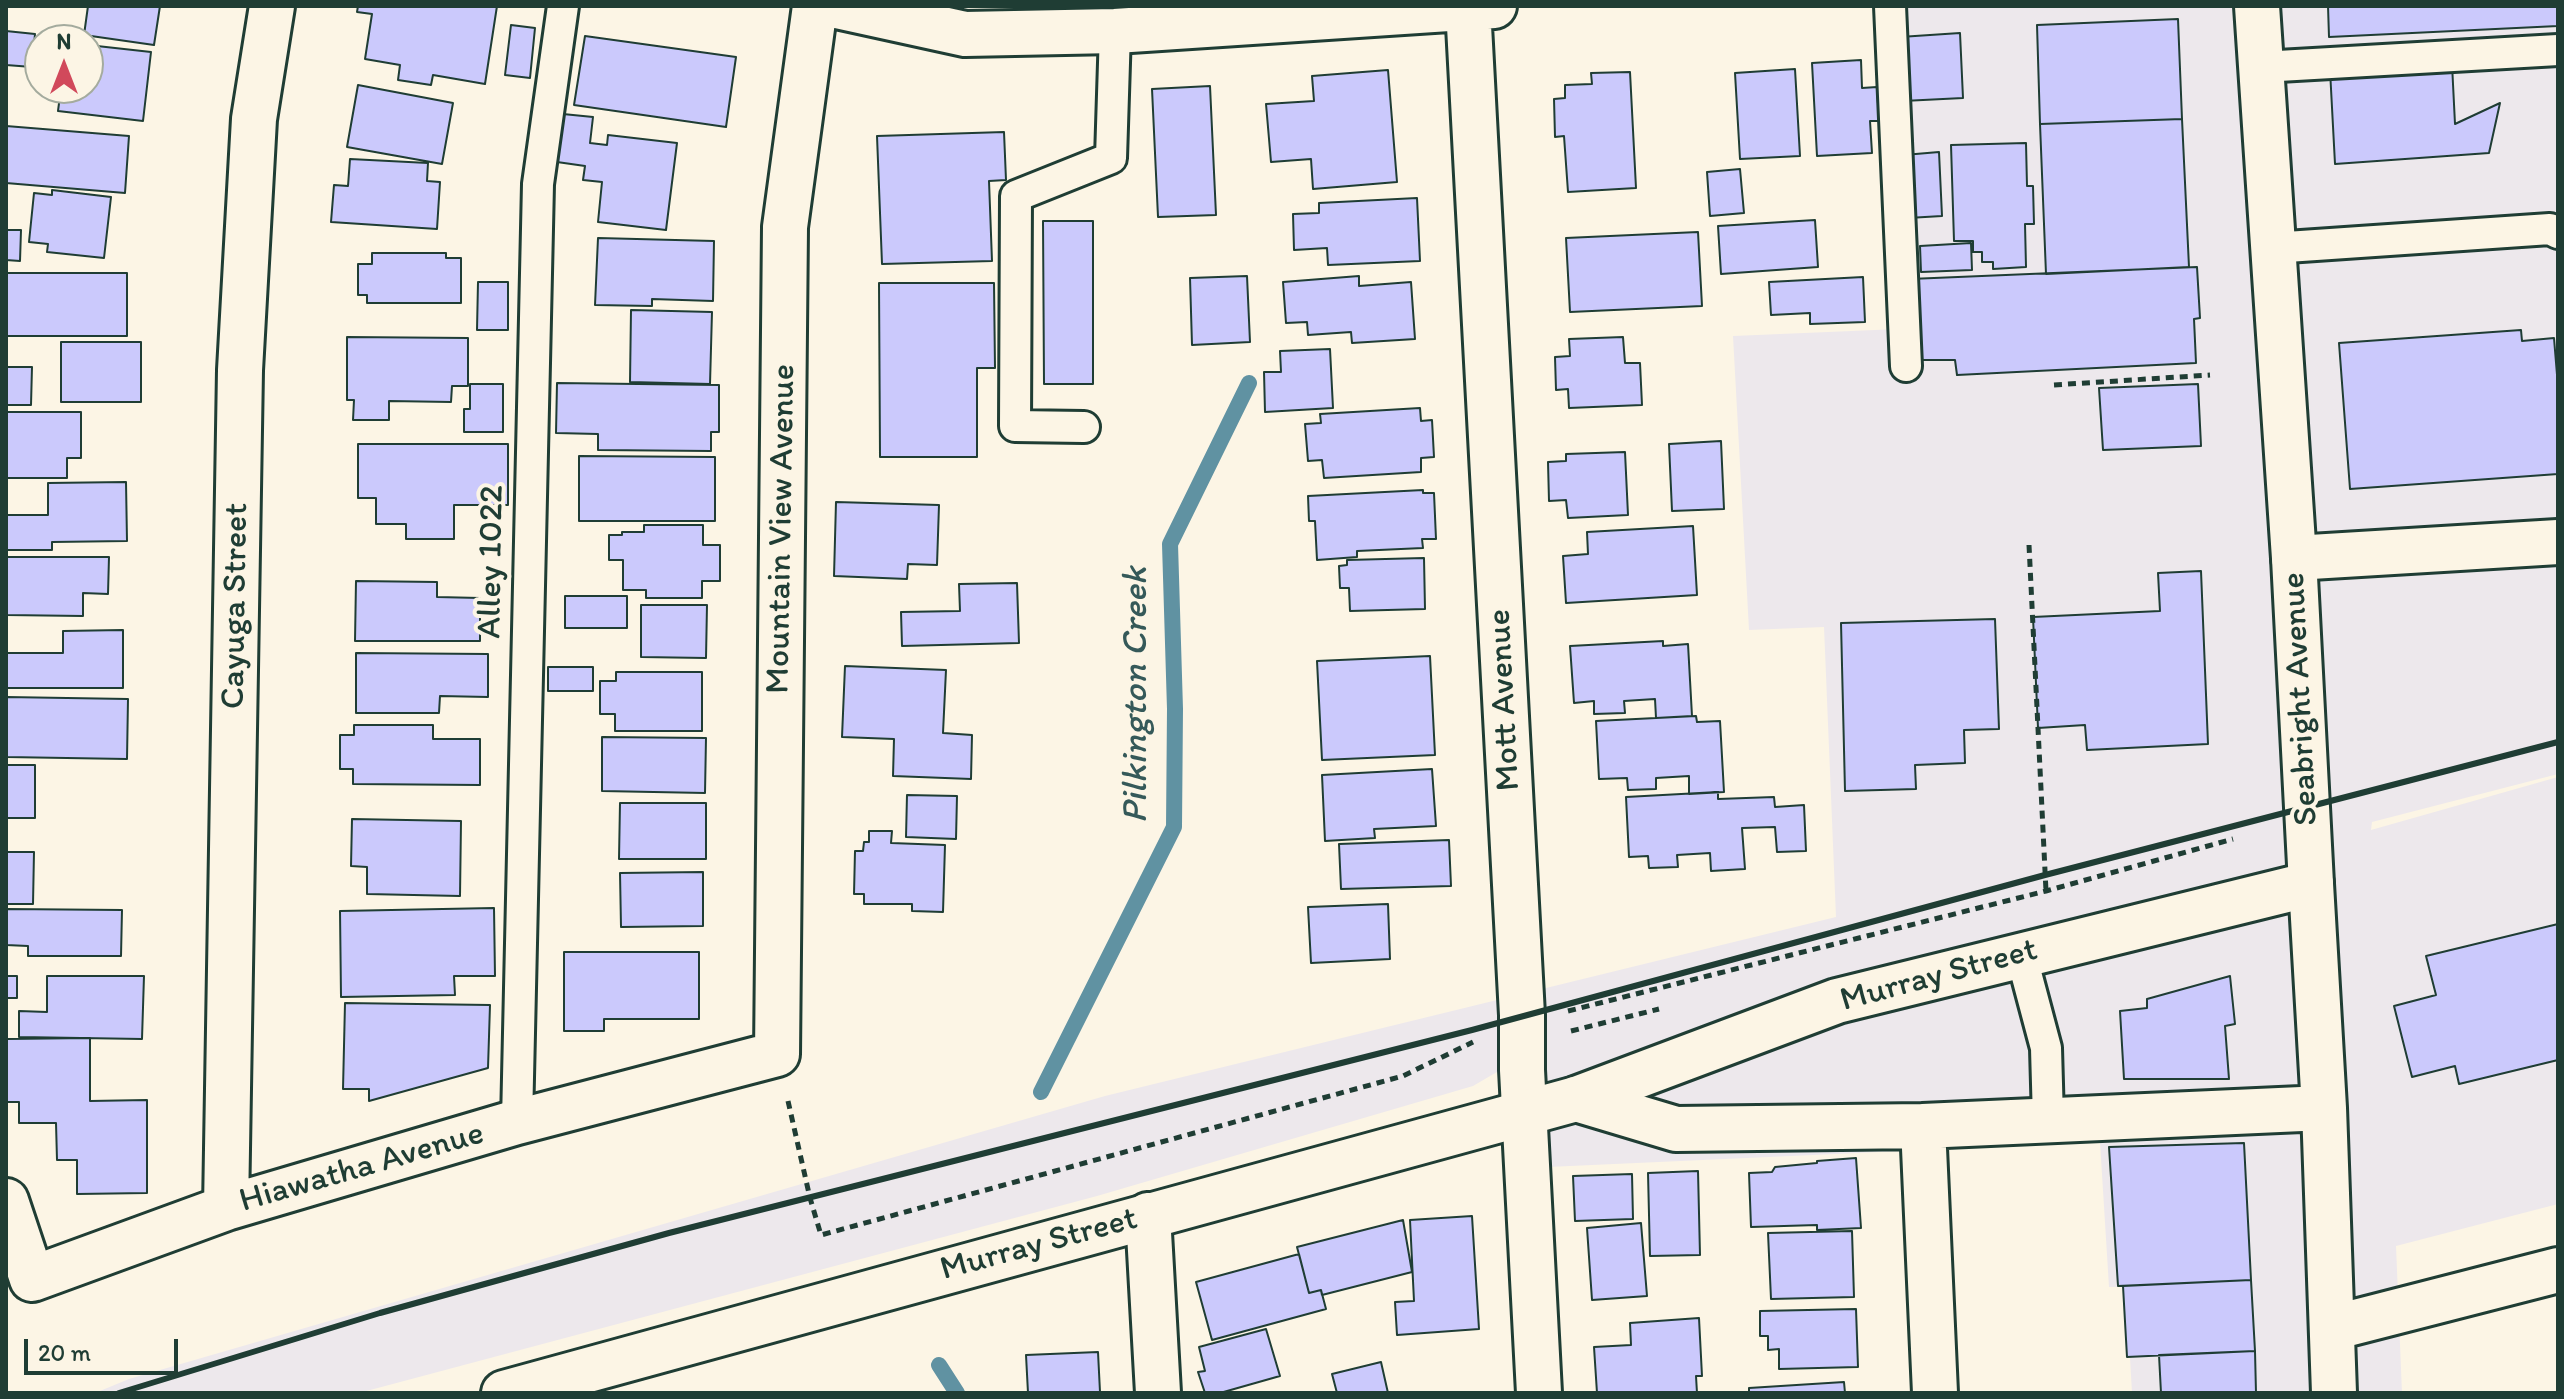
<!DOCTYPE html>
<style>
body{margin:0}
#map{position:relative;width:2564px;height:1399px;overflow:hidden;background:#fcf5e5;font-family:Itim,sans-serif}
canvas{display:block}
.frame{position:absolute;inset:0;border:8px solid #1f3d34;pointer-events:none}
.north{position:absolute;left:24px;top:24px;width:80px;height:80px;box-sizing:border-box;background:#fcf5e5;border:2px solid #a4ab9e;border-radius:50%;rotate:0deg;font-size:22px;font-weight:700;line-height:32px;text-align:center;color:#1f3d34}
.north::after{content:'';display:block;margin:auto;width:28px;height:36px;background:#d1495b;clip-path:polygon(50% 0,100% 100%,50% 72%,0 100%)}
.scale{position:absolute;left:24px;top:1339px;width:154px;height:36px;box-sizing:border-box;border:4px solid #1f3d34;border-top:0;padding-left:10px;font-size:24px;line-height:28px;white-space:nowrap;color:#1f3d34;-webkit-text-stroke:6px #fcf5e5;paint-order:stroke}
</style>
<div id="map">
<canvas width="2564" height="1399"></canvas>
<div class="frame"></div>
<div class="north">N</div>
<div class="scale">20 m</div>
</div>
<script>
const ctx = document.querySelector('canvas').getContext('2d');
ctx.lineJoin = 'round';
function fill(path, color) { ctx.fillStyle = color; ctx.fill(path, 'evenodd'); }
function trace(path, color, width, dash) { ctx.strokeStyle = color; ctx.lineWidth = width; ctx.lineCap = dash ? 'butt' : 'round'; ctx.setLineDash(dash || []); ctx.stroke(path); }
function write(font, color, halo, rows, align = 'center') {
  ctx.font = font + ' Itim,sans-serif'; ctx.lineWidth = 8; ctx.setLineDash([]); ctx.textBaseline = 'middle'; ctx.strokeStyle = halo; ctx.fillStyle = color; for (const [text, x, y, turn = 0] of rows) {
    ctx.save(); ctx.translate(x, y); ctx.rotate((+turn || 0) * Math.PI / 180); ctx.textAlign = isNaN(turn) ? turn : align; if (halo) ctx.strokeText(text, 0, 0); ctx.fillText(text, 0, 0); ctx.restore();
  }
}
const built = new Path2D(`
 M 1881,6 L 2558,6 L 2558,774 L 2372,822 L 2371,830 L 2558,777 L 2558,1204 L 2396,1246 L 2402,1393 L 2132,1393 L 2126,1287 L 2109,1287 L 2100,1142 L 1548,1167 L 1538,1048 L 1473,1086 L 1097,1196 L 359,1393 L 95,1393 L 129,1379 L 1105,1096 L 1836,917 L 1824,627 L 1749,630 L 1733,336 L 1899,329 Z`);
const stream = new Path2D(`
 M 1041,1092 L 1174,827 L 1175,709 L 1170,544 L 1249,383
 M 939,1365 L 957,1393`);
const building = new Path2D(`
 M 88,6 L 160,6 L 154,45 L 84,35 Z
 M 358,6 L 497,6 L 485,84 L 433,75 L 431,85 L 398,80 L 400,65 L 365,59 L 372,14 L 357,12 Z
 M 2328,6 L 2558,6 L 2558,26 L 2329,37 Z
 M 2178,19 L 2182,119 L 2040,124 L 2037,25 Z
 M 511,25 L 535,28 L 530,78 L 505,75 Z
 M 6,31 L 35,34 L 32,67 L 6,65 Z
 M 1960,33 L 1963,98 L 1903,101 L 1900,37 Z
 M 585,36 L 736,57 L 726,127 L 574,105 Z
 M 88,45 L 151,52 L 143,121 L 58,111 L 61,88 L 88,88 Z
 M 1861,60 L 1862,88 L 1877,87 L 1879,121 L 1870,121 L 1872,153 L 1817,156 L 1812,63 Z
 M 2452,64 L 2455,124 L 2500,103 L 2489,153 L 2335,164 L 2330,70 Z
 M 1795,69 L 1800,156 L 1740,159 L 1735,73 Z
 M 1388,70 L 1397,182 L 1313,189 L 1311,159 L 1271,162 L 1266,104 L 1314,101 L 1312,76 Z
 M 1630,72 L 1636,188 L 1568,192 L 1564,136 L 1555,137 L 1554,99 L 1565,98 L 1565,85 L 1592,84 L 1591,73 Z
 M 358,85 L 453,103 L 442,164 L 347,147 Z
 M 1210,86 L 1216,215 L 1158,217 L 1152,89 Z
 M 563,114 L 593,117 L 590,143 L 607,145 L 608,135 L 677,143 L 666,230 L 598,222 L 602,182 L 583,180 L 585,166 L 557,162 Z
 M 2182,119 L 2189,267 L 2046,274 L 2040,124 Z
 M 6,126 L 129,136 L 125,193 L 6,183 Z
 M 1004,132 L 1006,180 L 989,181 L 992,261 L 882,264 L 877,136 Z
 M 2026,143 L 2027,186 L 2033,186 L 2034,224 L 2025,224 L 2026,267 L 1993,269 L 1993,262 L 1982,262 L 1982,252 L 1973,252 L 1973,241 L 1954,241 L 1951,145 Z
 M 1939,152 L 1942,216 L 1908,218 L 1904,155 Z
 M 350,159 L 428,163 L 427,181 L 440,182 L 437,229 L 331,222 L 334,185 L 348,186 Z
 M 1740,169 L 1744,213 L 1710,216 L 1707,172 Z
 M 52,190 L 111,197 L 104,258 L 47,252 L 48,244 L 29,242 L 34,193 L 52,195 Z
 M 1417,198 L 1420,261 L 1328,265 L 1327,248 L 1294,250 L 1293,214 L 1319,213 L 1319,203 Z
 M 1815,220 L 1818,267 L 1721,274 L 1718,226 Z
 M 1043,221 L 1093,221 L 1093,384 L 1044,384 Z
 M 6,230 L 21,230 L 20,261 L 6,260 Z
 M 1698,232 L 1702,306 L 1570,312 L 1566,238 Z
 M 598,238 L 714,241 L 713,301 L 652,299 L 652,306 L 595,305 Z
 M 1971,243 L 1972,270 L 1921,272 L 1920,246 Z
 M 372,253 L 446,253 L 446,258 L 461,258 L 461,303 L 367,303 L 367,295 L 358,295 L 358,264 L 372,264 Z
 M 2197,267 L 2200,318 L 2194,319 L 2196,363 L 1957,375 L 1955,360 L 1923,360 L 1914,352 L 1910,279 Z
 M 6,273 L 127,273 L 127,336 L 6,336 Z
 M 1247,276 L 1250,342 L 1192,345 L 1190,278 Z
 M 1359,276 L 1359,286 L 1411,282 L 1415,339 L 1352,343 L 1351,332 L 1308,335 L 1307,322 L 1286,323 L 1283,282 Z
 M 1863,277 L 1865,322 L 1810,324 L 1810,313 L 1771,315 L 1769,282 Z
 M 478,282 L 508,282 L 508,330 L 477,330 Z
 M 879,283 L 994,283 L 995,368 L 977,368 L 977,457 L 880,457 Z
 M 631,310 L 712,312 L 710,384 L 630,382 Z
 M 2521,330 L 2522,341 L 2554,338 L 2558,387 L 2558,474 L 2350,489 L 2339,343 Z
 M 347,337 L 468,338 L 468,386 L 452,386 L 451,402 L 389,401 L 389,420 L 353,420 L 354,400 L 347,400 Z
 M 1623,337 L 1625,363 L 1640,363 L 1642,405 L 1569,408 L 1568,389 L 1556,390 L 1555,357 L 1570,356 L 1569,339 Z
 M 61,342 L 141,342 L 141,402 L 61,402 Z
 M 1330,349 L 1333,408 L 1265,412 L 1264,372 L 1281,372 L 1280,351 Z
 M 6,367 L 32,367 L 31,405 L 6,405 Z
 M 557,383 L 719,385 L 719,432 L 711,432 L 711,451 L 598,450 L 598,434 L 556,433 Z
 M 470,384 L 503,384 L 503,432 L 464,432 L 464,409 L 470,409 Z
 M 2198,384 L 2201,446 L 2103,450 L 2099,388 Z
 M 1420,408 L 1421,421 L 1432,420 L 1434,457 L 1421,458 L 1421,472 L 1324,478 L 1322,460 L 1308,461 L 1305,424 L 1321,423 L 1320,414 Z
 M 6,412 L 81,412 L 81,458 L 67,458 L 67,478 L 6,478 Z
 M 1721,441 L 1724,509 L 1672,511 L 1669,444 Z
 M 358,444 L 508,444 L 508,505 L 454,505 L 454,539 L 406,539 L 406,524 L 376,524 L 376,498 L 358,498 Z
 M 1625,452 L 1628,515 L 1568,518 L 1566,500 L 1549,501 L 1548,462 L 1566,461 L 1566,454 Z
 M 579,456 L 715,457 L 715,521 L 579,521 Z
 M 126,482 L 127,541 L 52,542 L 52,550 L 6,550 L 6,515 L 48,515 L 48,483 Z
 M 1423,490 L 1423,493 L 1434,493 L 1436,539 L 1422,539 L 1423,548 L 1357,551 L 1357,557 L 1317,560 L 1315,521 L 1309,521 L 1308,496 Z
 M 836,502 L 939,505 L 937,565 L 908,564 L 907,579 L 834,576 Z
 M 644,525 L 703,525 L 703,545 L 720,545 L 720,581 L 702,581 L 702,598 L 646,598 L 646,590 L 623,590 L 623,560 L 609,560 L 609,535 L 622,535 L 622,532 L 644,532 Z
 M 1693,526 L 1697,595 L 1566,603 L 1563,556 L 1588,554 L 1587,532 Z
 M 6,557 L 109,557 L 108,594 L 83,593 L 83,616 L 6,615 Z
 M 1424,558 L 1425,609 L 1350,611 L 1349,588 L 1340,588 L 1339,566 L 1347,565 L 1347,560 Z
 M 2201,571 L 2208,744 L 2087,750 L 2085,725 L 2038,728 L 2033,617 L 2160,611 L 2158,573 Z
 M 356,581 L 437,582 L 437,597 L 480,598 L 480,641 L 355,641 Z
 M 1017,583 L 1019,643 L 902,646 L 901,612 L 960,611 L 959,584 Z
 M 565,596 L 627,596 L 627,628 L 565,628 Z
 M 641,605 L 707,605 L 706,658 L 641,657 Z
 M 1995,619 L 1999,729 L 1964,730 L 1965,763 L 1915,765 L 1916,789 L 1845,791 L 1841,623 Z
 M 123,630 L 123,688 L 6,688 L 6,653 L 63,653 L 63,631 Z
 M 1663,641 L 1663,646 L 1688,644 L 1692,716 L 1656,718 L 1655,699 L 1624,701 L 1625,713 L 1594,714 L 1594,701 L 1574,703 L 1570,646 Z
 M 356,653 L 488,654 L 488,697 L 440,696 L 439,713 L 356,713 Z
 M 1430,656 L 1435,755 L 1322,760 L 1317,661 Z
 M 845,666 L 946,670 L 943,733 L 972,735 L 971,779 L 893,776 L 894,739 L 842,737 Z
 M 548,667 L 593,667 L 593,691 L 548,691 Z
 M 616,672 L 702,672 L 702,731 L 615,731 L 615,714 L 600,714 L 600,681 L 616,681 Z
 M 6,697 L 128,699 L 127,759 L 6,757 Z
 M 1696,716 L 1697,722 L 1720,721 L 1724,792 L 1689,794 L 1689,776 L 1656,778 L 1656,789 L 1628,790 L 1627,778 L 1599,779 L 1596,721 Z
 M 354,725 L 433,725 L 433,739 L 480,739 L 480,785 L 353,784 L 353,769 L 340,769 L 340,735 L 354,735 Z
 M 602,737 L 706,738 L 705,793 L 602,791 Z
 M 6,765 L 35,765 L 35,818 L 6,818 Z
 M 1432,769 L 1436,826 L 1374,829 L 1375,838 L 1325,841 L 1322,775 Z
 M 1718,792 L 1718,799 L 1774,797 L 1775,807 L 1804,805 L 1806,851 L 1777,852 L 1775,827 L 1742,828 L 1745,869 L 1711,871 L 1710,853 L 1677,855 L 1678,867 L 1649,868 L 1648,856 L 1629,857 L 1626,797 Z
 M 907,795 L 957,796 L 956,839 L 906,837 Z
 M 620,803 L 706,803 L 706,859 L 619,859 Z
 M 352,819 L 461,821 L 460,896 L 367,894 L 367,867 L 351,866 Z
 M 869,831 L 892,831 L 891,843 L 945,845 L 943,912 L 912,911 L 912,904 L 864,904 L 864,894 L 854,894 L 855,851 L 863,851 L 864,842 L 869,842 Z
 M 1449,840 L 1451,886 L 1341,889 L 1339,844 Z
 M 6,852 L 34,852 L 33,904 L 6,904 Z
 M 703,872 L 703,926 L 621,927 L 620,873 Z
 M 1388,904 L 1390,959 L 1311,963 L 1308,907 Z
 M 494,908 L 495,976 L 454,976 L 455,995 L 341,997 L 340,911 Z
 M 6,909 L 122,910 L 121,956 L 28,956 L 28,946 L 6,945 Z
 M 2558,924 L 2558,1060 L 2459,1084 L 2455,1066 L 2412,1077 L 2394,1006 L 2436,995 L 2426,956 Z
 M 564,952 L 699,952 L 699,1019 L 604,1019 L 604,1031 L 564,1031 Z
 M 6,976 L 17,976 L 17,998 L 6,998 Z
 M 47,976 L 144,976 L 142,1039 L 19,1037 L 19,1011 L 47,1012 Z
 M 2230,976 L 2235,1024 L 2225,1026 L 2229,1079 L 2124,1079 L 2120,1011 L 2147,1008 L 2147,999 Z
 M 345,1003 L 490,1005 L 488,1068 L 369,1101 L 369,1089 L 343,1089 Z
 M 90,1038 L 90,1101 L 147,1100 L 147,1193 L 77,1194 L 77,1160 L 57,1160 L 56,1123 L 19,1123 L 19,1102 L 6,1102 L 6,1039 Z
 M 2244,1143 L 2251,1280 L 2118,1286 L 2109,1147 Z
 M 1856,1158 L 1861,1228 L 1817,1230 L 1817,1225 L 1751,1227 L 1749,1173 L 1772,1172 L 1775,1167 L 1817,1163 L 1817,1161 Z
 M 1698,1171 L 1700,1255 L 1650,1256 L 1648,1173 Z
 M 1632,1174 L 1633,1219 L 1575,1221 L 1573,1176 Z
 M 1472,1216 L 1479,1329 L 1397,1335 L 1395,1302 L 1414,1301 L 1410,1220 Z
 M 1403,1220 L 1412,1272 L 1322,1295 L 1321,1290 L 1309,1293 L 1297,1247 Z
 M 1641,1223 L 1647,1296 L 1592,1300 L 1587,1228 Z
 M 1852,1231 L 1854,1297 L 1771,1299 L 1768,1233 Z
 M 1299,1254 L 1309,1293 L 1321,1290 L 1326,1309 L 1212,1340 L 1196,1282 Z
 M 2251,1280 L 2255,1351 L 2127,1357 L 2123,1286 Z
 M 1856,1309 L 1858,1367 L 1779,1369 L 1779,1349 L 1768,1350 L 1768,1336 L 1760,1336 L 1760,1311 Z
 M 1699,1318 L 1702,1376 L 1696,1376 L 1697,1393 L 1597,1393 L 1594,1347 L 1631,1345 L 1630,1323 Z
 M 1266,1329 L 1280,1376 L 1220,1393 L 1205,1393 L 1198,1372 L 1205,1371 L 1199,1347 Z
 M 2255,1351 L 2256,1393 L 2161,1393 L 2159,1355 Z
 M 1098,1352 L 1100,1392 L 1028,1393 L 1026,1355 Z
 M 1381,1362 L 1388,1393 L 1337,1393 L 1332,1374 Z
 M 1844,1382 L 1845,1393 L 1749,1393 L 1749,1388 Z`);
const path = new Path2D(`
 M 2054,385 L 2210,375
 M 2029,545 L 2046,891
 M 1568,1011 L 2046,891 L 2233,839
 M 1571,1031 L 1659,1009
 M 788,1101 L 810,1198 L 821,1235 L 1403,1076 L 1473,1042`);
const service = new Path2D(`
 M 1890,6 L 1906,366
 M 2261,67 L 2558,50
 M 2272,248 L 2550,229 L 2558,233
 M 1084,427 L 1015,426 L 1016,196 L 1111,158 L 1115,31
 M 2021,954 L 2046,1048 L 2048,1120
 M 517,1122 L 538,184 L 563,6`);
const minor = new Path2D(`
 M 837,6 L 965,34 L 1115,31 L 1494,6
 M 1468,7 L 1522,1015 L 1522,1070 L 1539,1393
 M 2294,558 L 2558,542
 M 2311,884 L 2324,1108 L 2334,1393
 M 1576,1099 L 1676,1129 L 1923,1126 L 2324,1108
 M 1923,1126 L 1935,1393
 M 6,1201 L 32,1279 L 226,1208 L 517,1122 L 777,1054 L 785,227 L 815,6
 M 226,1208 L 240,370 L 254,119 L 272,6
 M 1148,1215 L 1158,1393
 M 2332,1328 L 2558,1270`);
const secondary = new Path2D(`
 M 504,1393 L 1576,1099 L 1837,1001 L 2311,884 L 2294,558 L 2257,6`);
const rail = new Path2D(`
 M 119,1393 L 380,1313 L 669,1233 L 1472,1030 L 2045,875 L 2558,742`);
const streetNames = [
 ["Mountain View Avenue",782,529,-89],
 ["Alley 1022",492,562,-89],
 ["Cayuga Street",236,606,-89],
 ["Seabright Avenue",2301,699,-93],
 ["Mott Avenue",1505,700,-93],
 ["Murray Street",1939,976,-15],
 ["Hiawatha Avenue",362,1168,-16],
 ["Murray Street",1039,1245,-15]
];
const waterNames = [
 ["Pilkington Creek",1137,695,-90]
];
fill(built, '#ede8ec');
trace(stream, '#6092a2', 16);
fill(building, '#cbc9fc');
trace(building, '#1f3d34', 2);
trace(service, '#1f3d34', 36);
trace(minor, '#1f3d34', 50);
trace(secondary, '#1f3d34', 50);
trace(path, '#1f3d34', 5, [8, 6]);
trace(service, '#fcf5e5', 30);
trace(minor, '#fcf5e5', 44);
trace(secondary, '#fcf5e5', 44);
trace(rail, '#1f3d34', 6);
write('34px', '#1f3d34', '#fcf5e5', streetNames);
write('italic 36px', '#355959', '#fcf5e5', waterNames);
</script>
